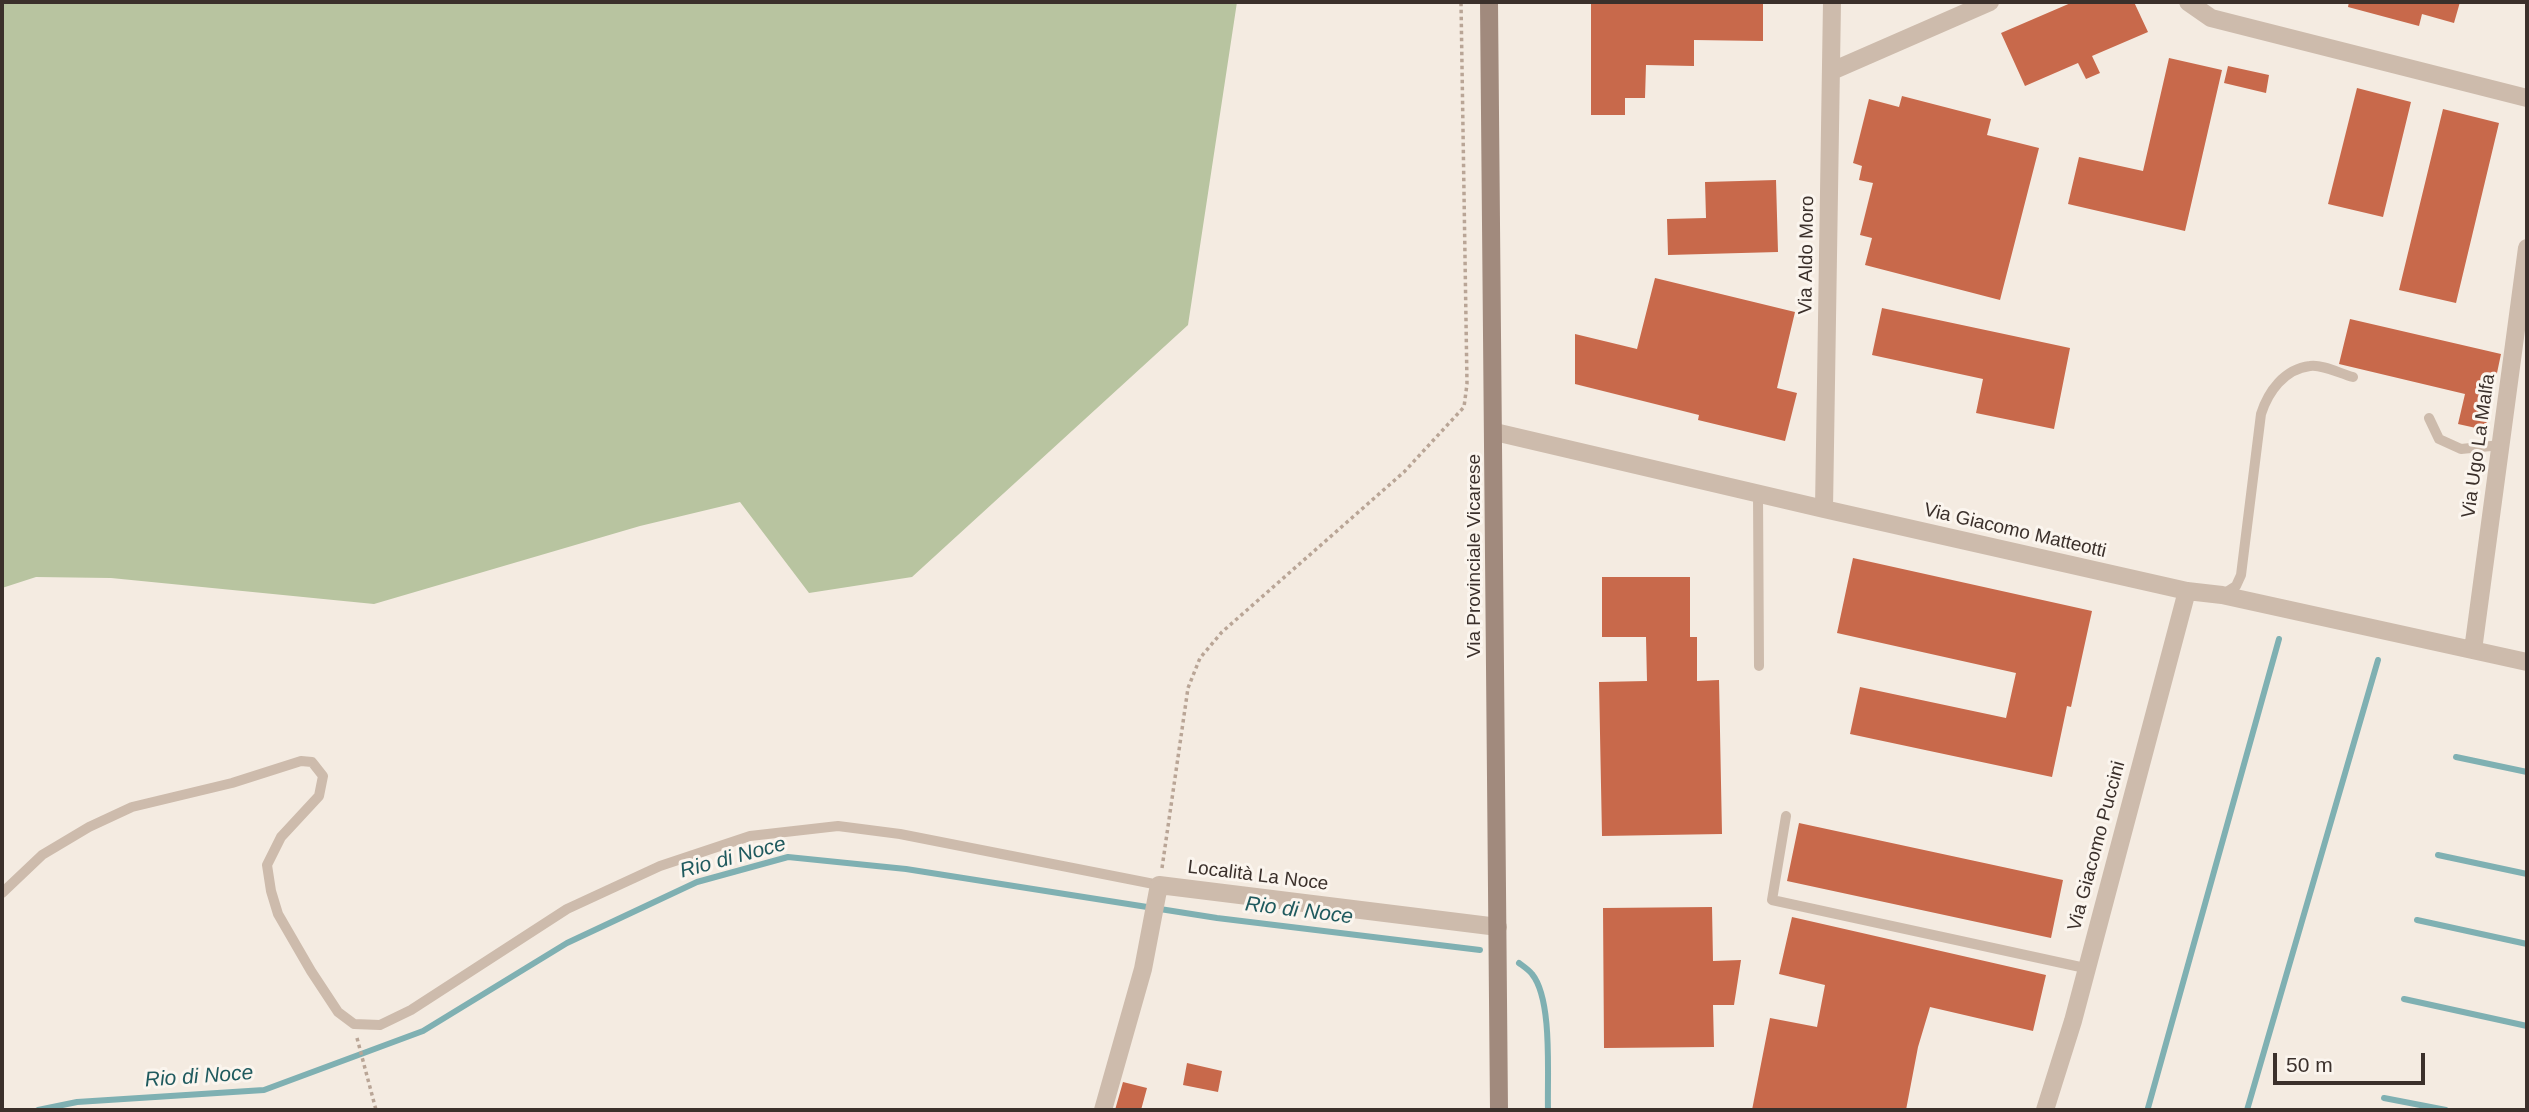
<!DOCTYPE html>
<meta charset="utf-8">
<style>
body{margin:0}
#map{position:relative;width:2529px;height:1112px;overflow:hidden;background:#f4ebe1;font-family:Helvetica,sans-serif}
canvas{display:block}
.frame{position:absolute;inset:0;border:4px solid #3b302b;pointer-events:none}
.scale{position:absolute;left:2273px;top:1053px;width:152px;height:32px;box-sizing:border-box;border:4px solid #3b302b;border-top:0;padding-left:9px;font-size:21px;line-height:24px;white-space:nowrap;color:#3b302b;-webkit-text-stroke:5px #fbf5ee;paint-order:stroke}
</style>
<div id="map">
<canvas width="2529" height="1112"></canvas>
<div class="frame"></div>
<div class="scale">50 m</div>
</div>
<script>
const ctx = document.querySelector('canvas').getContext('2d');
ctx.lineJoin = 'round';
function fill(path, color) { ctx.fillStyle = color; ctx.fill(path, 'evenodd'); }
function trace(path, color, width, dash) { ctx.strokeStyle = color; ctx.lineWidth = width; ctx.lineCap = dash ? 'butt' : 'round'; ctx.setLineDash(dash || []); ctx.stroke(path); }
function write(font, color, halo, rows, align = 'center') {
  ctx.font = font + ' Helvetica,sans-serif'; ctx.lineWidth = 6; ctx.setLineDash([]); ctx.textBaseline = 'middle'; ctx.strokeStyle = halo; ctx.fillStyle = color; for (const [text, x, y, turn = 0] of rows) {
    ctx.save(); ctx.translate(x, y); ctx.rotate((+turn || 0) * Math.PI / 180); ctx.textAlign = isNaN(turn) ? turn : align; if (halo) ctx.strokeText(text, 0, 0); ctx.fillText(text, 0, 0); ctx.restore();
  }
}
const green = new Path2D(`
 M 2,2 L 1237,2 L 1188,325 L 912,577 L 809,593 L 740,502 L 640,526 L 374,604 L 111,578 L 36,577 L 2,588 Z`);
const stream = new Path2D(`
 M 2456,757 L 2527,772
 M 2438,855 L 2527,874
 M 2417,920 L 2527,944
 M 1519,963 C 1523,966 1529,970 1532,974 C 1553,1000 1547,1076 1548,1110
 M 2404,999 L 2527,1026
 M 2384,1098 L 2446,1110
 M 2148,1108 L 2279,639
 M 38,1110 L 77,1102 L 264,1090 L 423,1031 L 567,943 L 697,882 L 788,857 L 906,869 L 1217,918 L 1480,950
 M 2247,1110 L 2378,660`);
const building = new Path2D(`
 M 1591,2 L 1763,2 L 1763,41 L 1694,40 L 1694,66 L 1646,65 L 1645,98 L 1625,98 L 1625,115 L 1591,115 Z
 M 2073,2 L 2134,2 L 2148,32 L 2092,56 L 2100,73 L 2086,79 L 2078,63 L 2025,86 L 2001,33 Z
 M 2349,2 L 2460,2 L 2454,23 L 2422,14 L 2419,26 L 2348,7 Z
 M 2169,58 L 2222,70 L 2185,231 L 2068,204 L 2079,157 L 2143,171 Z
 M 2228,66 L 2269,75 L 2266,93 L 2224,83 Z
 M 2357,88 L 2411,102 L 2383,217 L 2328,204 Z
 M 1902,96 L 1991,119 L 1987,135 L 2039,148 L 2000,300 L 1865,265 L 1872,238 L 1860,235 L 1873,183 L 1859,180 L 1862,166 L 1853,163 L 1869,99 L 1899,107 Z
 M 2443,109 L 2499,123 L 2456,303 L 2399,290 Z
 M 1776,180 L 1778,252 L 1668,255 L 1667,219 L 1706,218 L 1705,182 Z
 M 1655,278 L 1795,312 L 1777,388 L 1797,393 L 1785,441 L 1698,420 L 1699,415 L 1575,384 L 1575,334 L 1637,349 Z
 M 1882,308 L 2070,348 L 2054,429 L 1976,413 L 1983,379 L 1872,355 Z
 M 2350,319 L 2501,354 L 2485,430 L 2458,424 L 2465,394 L 2339,364 Z
 M 1853,558 L 2092,611 L 2071,707 L 2067,706 L 2052,777 L 1850,734 L 1860,687 L 2006,718 L 2016,673 L 1837,633 Z
 M 1602,577 L 1690,577 L 1690,637 L 1697,637 L 1697,681 L 1719,680 L 1722,834 L 1602,836 L 1599,682 L 1647,681 L 1646,637 L 1602,637 Z
 M 1799,823 L 2063,880 L 2051,938 L 1787,881 Z
 M 1712,907 L 1713,961 L 1741,960 L 1734,1005 L 1713,1005 L 1714,1047 L 1604,1048 L 1603,908 Z
 M 1792,917 L 2046,975 L 2033,1031 L 1930,1007 L 1918,1047 L 1906,1110 L 1752,1110 L 1770,1018 L 1817,1027 L 1825,985 L 1779,974 Z
 M 1187,1063 L 1222,1071 L 1218,1092 L 1183,1085 Z
 M 1123,1082 L 1147,1088 L 1141,1110 L 1115,1110 Z`);
const path = new Path2D(`
 M 1162,868 L 1188,688 L 1200,658 L 1222,632 L 1404,472 L 1464,407 L 1467,384 L 1461,2
 M 357,1038 L 376,1110`);
const service = new Path2D(`
 M 2429,418 L 2439,439 L 2461,449 L 2501,445
 M 1758,494 L 1759,666
 M 2222,595 L 2236,586 L 2241,575 L 2261,414 C 2268,392 2284,369 2310,366 C 2322,364 2341,374 2353,377
 M 1786,816 L 1772,900 L 2085,968
 M 2,893 L 42,855 L 89,827 L 132,807 L 232,783 L 301,761 L 312,762 L 323,776 L 319,796 L 281,837 L 267,865 L 271,891 L 278,914 L 311,971 L 338,1012 L 354,1024 L 380,1025 L 411,1010 L 567,909 L 660,866 L 750,836 L 838,826 L 900,834 L 1159,885`);
const minor = new Path2D(`
 M 2188,2 L 2211,18 L 2527,98
 M 1832,71 L 1990,2
 M 1495,432 L 1824,509 L 2187,591 L 2222,595 L 2527,662
 M 1824,509 L 1832,2
 M 2473,650 L 2527,248
 M 1103,1110 L 1143,969 L 1159,885 L 1498,927
 M 2045,1110 L 2073,1021 L 2187,591`);
const secondary = new Path2D(`
 M 1489,2 L 1499,1110`);
const streetNames = [
 ["Via Aldo Moro",1807,255,-89],
 ["Via Ugo La Malfa",2479,446,-82],
 ["Via Giacomo Matteotti",2015,531,13],
 ["Via Provinciale Vicarese",1475,556,-90],
 ["Via Giacomo Puccini",2097,846,-75],
 ["Località La Noce",1258,876,7]
];
const waterNames = [
 ["Rio di Noce",733,858,-15],
 ["Rio di Noce",1299,911,7],
 ["Rio di Noce",199,1077,-4]
];
fill(green, '#b8c4a0');
trace(stream, '#7fb0b2', 6);
fill(building, '#c8694b');
trace(path, '#b9a596', 3.5, [3.5, 3.5]);
trace(service, '#cdbbac', 10);
trace(minor, '#cdbbac', 18);
trace(secondary, '#a18a7d', 18);
write('19px', '#3b302b', '#fbf5ee', streetNames);
write('italic 21px', '#1f5a5e', '#fbf5ee', waterNames);
</script>
